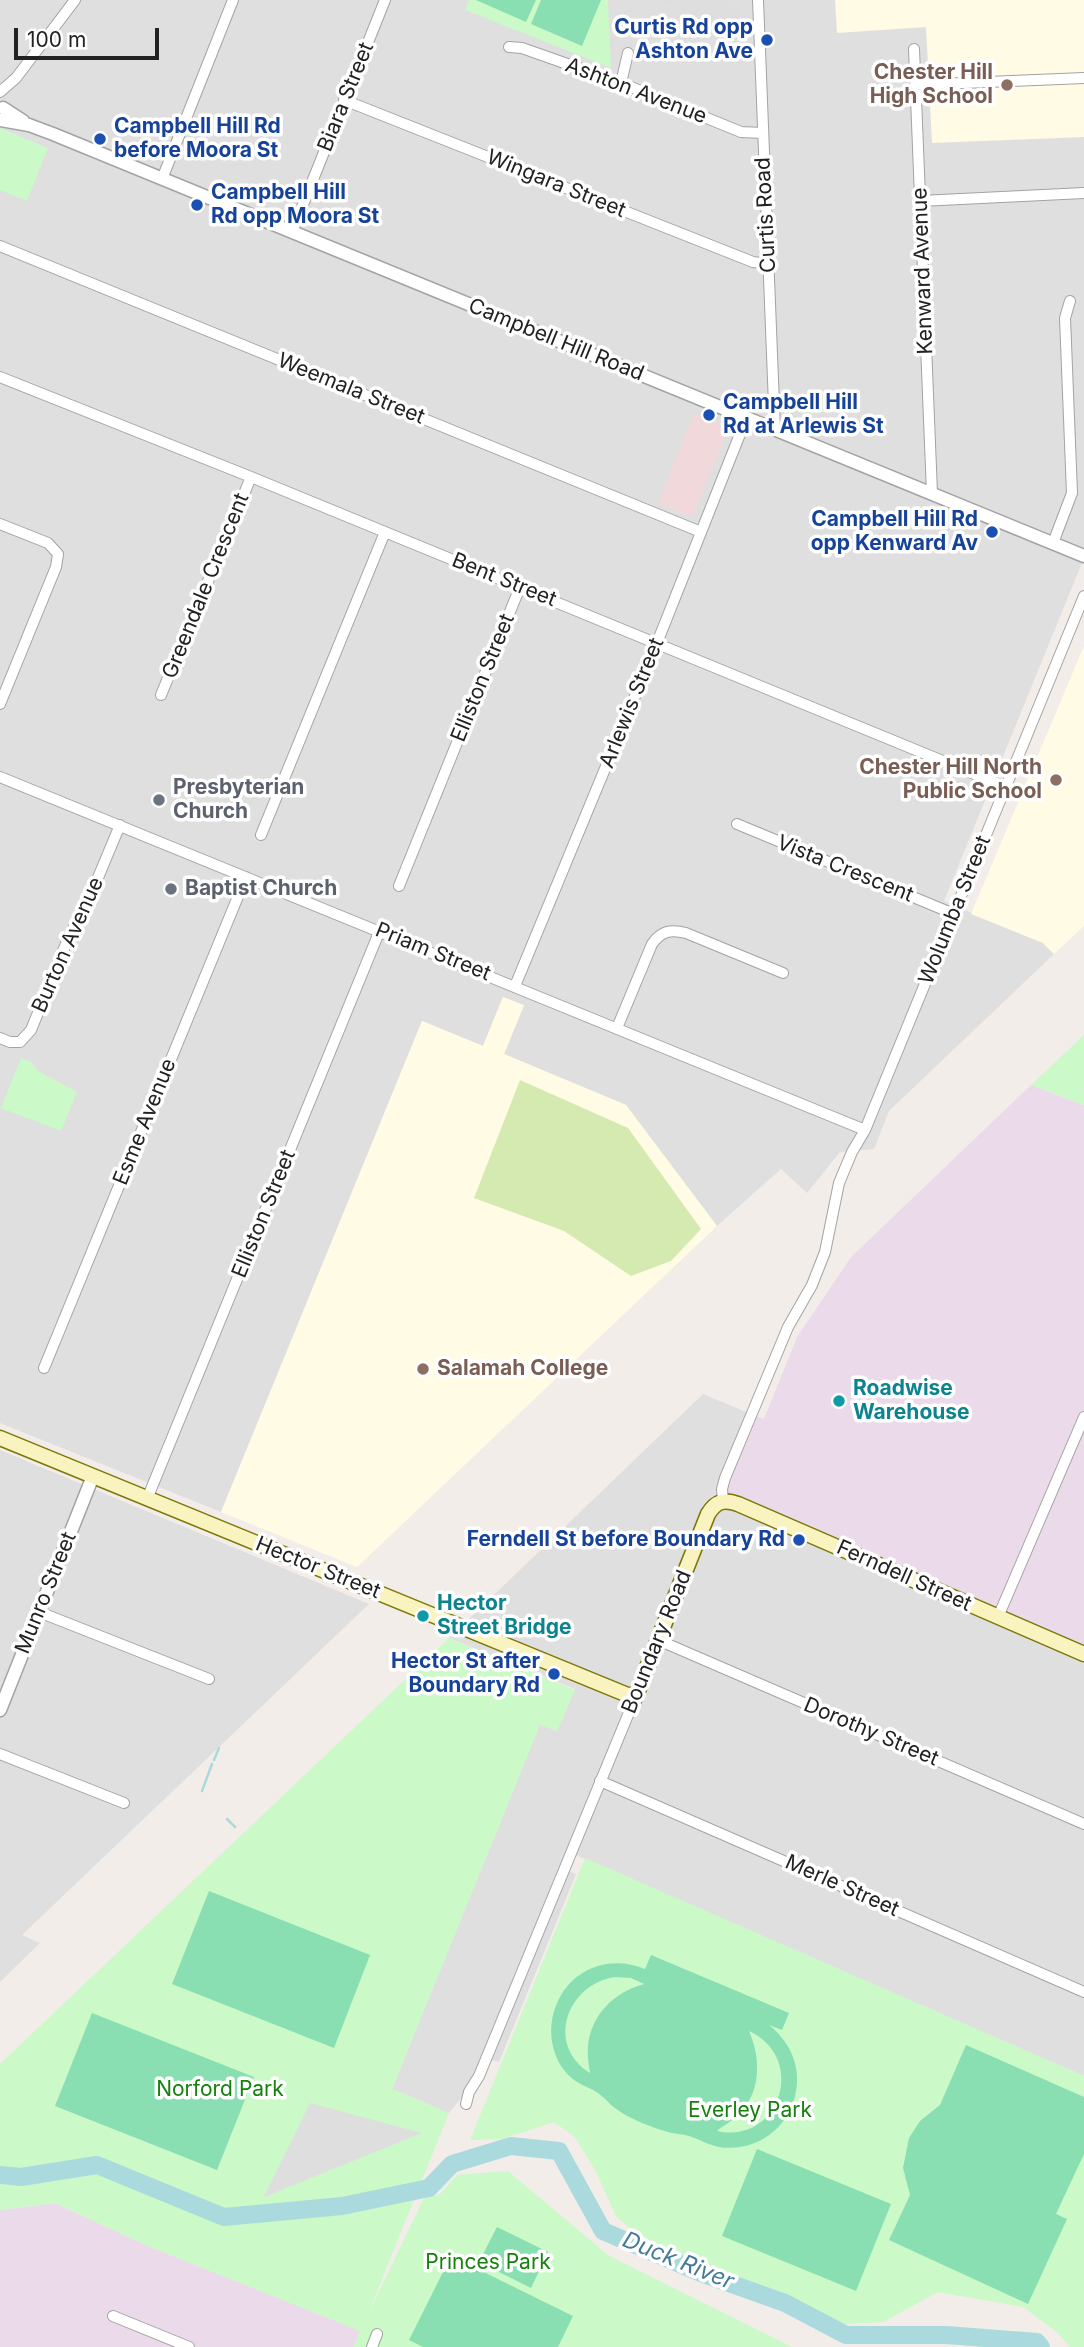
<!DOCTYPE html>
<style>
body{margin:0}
#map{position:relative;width:1084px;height:2347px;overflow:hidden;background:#f2ede9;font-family:Inter,sans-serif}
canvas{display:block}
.scale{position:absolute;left:14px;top:28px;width:145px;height:32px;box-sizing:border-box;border:4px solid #222;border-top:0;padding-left:9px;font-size:21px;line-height:24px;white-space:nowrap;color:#222;-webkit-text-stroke:5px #fff;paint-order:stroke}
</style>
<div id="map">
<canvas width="1084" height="2347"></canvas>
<div class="scale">100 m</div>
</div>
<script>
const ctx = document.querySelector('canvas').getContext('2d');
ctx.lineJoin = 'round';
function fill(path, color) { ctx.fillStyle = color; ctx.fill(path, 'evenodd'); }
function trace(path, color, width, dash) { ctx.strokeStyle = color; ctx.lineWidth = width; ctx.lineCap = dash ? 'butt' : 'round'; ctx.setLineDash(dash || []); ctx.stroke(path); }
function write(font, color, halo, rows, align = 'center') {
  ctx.font = font + ' Inter,sans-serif'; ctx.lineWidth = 7; ctx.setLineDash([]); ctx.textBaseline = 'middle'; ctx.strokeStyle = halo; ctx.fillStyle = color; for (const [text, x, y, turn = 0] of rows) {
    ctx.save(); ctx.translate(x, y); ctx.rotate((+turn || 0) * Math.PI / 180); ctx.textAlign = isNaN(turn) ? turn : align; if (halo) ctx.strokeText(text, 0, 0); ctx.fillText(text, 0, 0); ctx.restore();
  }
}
const residential = new Path2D(`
 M 0,0 L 1084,0 L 1084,558 L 944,901 L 1043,943 L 1054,954 L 889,1111 L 874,1149 L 840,1152 L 807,1193 L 781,1169 L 717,1226 L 626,1105 L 504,1054 L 524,1006 L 503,997 L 483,1046 L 422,1021 L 221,1512 L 0,1423 Z
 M 703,1394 L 751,1414 L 1084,1654 L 1084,2076 L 571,1853 L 479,2076 L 449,2113 L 392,2089 L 540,1724 L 557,1731 L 575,1689 L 449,1638 Z
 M 0,1450 L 369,1604 L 22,1935 L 40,1943 L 0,1982 Z`);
const commercial = new Path2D(`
 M 694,413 L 729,427 L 692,517 L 658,503 Z`);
const industrial = new Path2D(`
 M 1031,1085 L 1084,1105 L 1084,1654 L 723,1501 L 725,1478 L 751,1414 L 764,1419 L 797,1337 L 851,1257 Z
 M 55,2203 L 148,2246 L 361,2331 L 354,2347 L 0,2347 L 0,2210 Z`);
const education = new Path2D(`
 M 835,0 L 1084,0 L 1084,137 L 932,143 L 926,27 L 837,33 Z
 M 1084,646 L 1084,926 L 1054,954 L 1043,943 L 971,914 Z
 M 503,997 L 524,1005 L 504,1054 L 626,1105 L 717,1226 L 357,1567 L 221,1512 L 422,1021 L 483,1046 Z`);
const grass = new Path2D(`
 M 520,1080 L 628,1128 L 701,1229 L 671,1261 L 631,1276 L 564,1231 L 474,1198 Z`);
const park = new Path2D(`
 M 469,0 L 608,0 L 611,68 L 465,10 Z
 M 0,128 L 48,148 L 27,201 L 0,190 Z
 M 1084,1035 L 1084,1105 L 1031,1085 Z
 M 21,1058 L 31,1062 L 38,1071 L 77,1092 L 61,1131 L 1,1108 Z
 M 449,1638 L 575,1690 L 557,1731 L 540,1725 L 392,2089 L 449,2113 L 368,2314 L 424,2198 L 440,2194 L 457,2175 L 508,2171 L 609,2256 L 792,2347 L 354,2347 L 360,2331 L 148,2246 L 55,2203 L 0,2210 L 0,2064 Z
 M 585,1858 L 1084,2076 L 1084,2347 L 1070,2347 L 1057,2332 L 1023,2307 L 938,2292 L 883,2322 L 815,2326 L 770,2294 L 711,2280 L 711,2273 L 671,2265 L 616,2216 L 596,2172 L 575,2137 L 554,2122 L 502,2139 L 470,2140 Z`);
const pitch = new Path2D(`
 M 476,0 L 536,0 L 526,22 Z
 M 541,0 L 601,0 L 582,46 L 531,24 Z
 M 209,1891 L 370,1955 L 334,2048 L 172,1984 Z
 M 651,1955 L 789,2013 L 782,2030 L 769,2025 C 789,2041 801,2065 796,2091 C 791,2127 756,2153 719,2147 C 708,2145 699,2139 689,2136 C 682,2134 675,2134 668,2132 C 651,2127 629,2119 615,2108 C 610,2105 607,2100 603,2097 C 590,2085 577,2087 564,2070 C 549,2050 547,2022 559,1999 C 575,1967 612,1955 645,1969 ZM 615,1977 L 631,1978 L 644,1984 C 614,1992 591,2015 588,2046 C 587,2055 589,2065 590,2073 C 545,2045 567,1984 615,1977 ZM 749,2031 C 808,2058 780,2145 717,2131 C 721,2127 729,2123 735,2118 C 761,2095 762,2061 749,2031 Z
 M 92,2013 L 254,2077 L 217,2170 L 55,2106 Z
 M 966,2045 L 1084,2097 L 1084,2154 L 1056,2214 L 1067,2219 L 1028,2304 L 889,2240 L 910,2195 L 903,2168 L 909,2138 L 920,2121 L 940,2105 Z
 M 757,2149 L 891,2204 L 856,2291 L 722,2236 Z
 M 497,2227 L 548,2252 L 531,2288 L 479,2262 Z
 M 451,2256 L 573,2316 L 558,2347 L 423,2347 L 409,2340 Z`);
const parking = new Path2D(`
 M 660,0 L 726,0 L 740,6 L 742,32 Z
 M 569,1871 L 576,1874 L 561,1911 L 499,2062 L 492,2060 Z
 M 310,2103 L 422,2133 L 264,2197 Z`);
const stream = new Path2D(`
 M 214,1760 L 219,1748
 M 202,1791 L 212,1764
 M 227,1819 L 235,1827`);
const river = new Path2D(`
 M 0,2175 L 21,2177 L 97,2165 L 224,2217 L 342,2206 L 429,2188 L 452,2164 L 511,2146 L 559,2151 L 603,2231 L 701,2273 L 785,2303 L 846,2335 L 946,2335 L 1037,2342 L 1041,2347`);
const minor = new Path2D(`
 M 758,0 L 775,430
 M 509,47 L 522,48 L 621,83 L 741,132 L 763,133
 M 914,49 L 932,493
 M 621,83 L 628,53
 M 915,85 L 1084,78
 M 0,92 L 16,78 L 75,0
 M 344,100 L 753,262 L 768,264
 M 162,179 L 233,0
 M 920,201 L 1084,193
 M 292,232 L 385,0
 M 0,246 L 701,532
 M 0,377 L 251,477 L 1006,787
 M 0,524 L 48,543 L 58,554 L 56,567 L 0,704
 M 1053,543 L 1072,493 L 1065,318 L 1070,301
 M 161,695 L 251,477
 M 0,777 L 865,1130
 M 737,824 L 954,914
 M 261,835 L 385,532
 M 399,886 L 520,587
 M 515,986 L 655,648 L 746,419
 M 617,1028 L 652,944 C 661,931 671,929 686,933 L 783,973
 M 0,1038 L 10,1042 L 20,1042 L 31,1030 L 70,934 L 87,904 L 120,825
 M 44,1368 L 246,877
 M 147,1499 L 380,930
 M 723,1501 L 722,1489 L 725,1478 L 788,1327 L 812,1285 L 825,1252 L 839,1183 L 852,1152 L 865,1130 L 1084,596
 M 39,1612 L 209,1679
 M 998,1617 L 1084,1417
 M 658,1640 L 1084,1824
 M 0,1754 L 124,1803
 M 600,1781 L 1084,1992
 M 466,2104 L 469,2092 L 479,2076 L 635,1698
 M 113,2316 L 189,2347
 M 372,2347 L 377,2334`);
const tertiary = new Path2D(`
 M 3,108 L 23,121
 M 0,120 L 29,125 L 53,134 L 1084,556
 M 0,1710 L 93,1476`);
const secondary = new Path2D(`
 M 0,1438 L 635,1698 L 708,1514 C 716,1501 724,1499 738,1504 L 1084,1654`);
const markers = [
 [767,40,7,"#1a4fb4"],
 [1007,85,7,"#8d6e63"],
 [100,139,7,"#1a4fb4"],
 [197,205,7,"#1a4fb4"],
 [709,415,7,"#1a4fb4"],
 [992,532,7,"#1a4fb4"],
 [1056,780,7,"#8d6e63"],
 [159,800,7,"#6b7280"],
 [171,889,7,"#6b7280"],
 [423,1369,7,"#8d6e63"],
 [839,1401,7,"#0f9aa8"],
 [799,1540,7,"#1a4fb4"],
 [423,1616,7,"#0f9aa8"],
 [554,1674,7,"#1a4fb4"]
];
const transitNames = [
 ["Curtis Rd opp",753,28],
 ["Ashton Ave",753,52],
 ["Campbell Hill Rd",114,127,"left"],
 ["before Moora St",114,151,"left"],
 ["Campbell Hill",211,193,"left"],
 ["Rd opp Moora St",211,217,"left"],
 ["Campbell Hill",723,403,"left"],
 ["Rd at Arlewis St",723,427,"left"],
 ["Campbell Hill Rd",978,520],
 ["opp Kenward Av",978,544],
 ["Ferndell St before Boundary Rd",785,1540],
 ["Hector St after",540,1662],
 ["Boundary Rd",540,1686]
];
const educationNames = [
 ["Chester Hill",993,73],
 ["High School",993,97],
 ["Chester Hill North",1042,768],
 ["Public School",1042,792],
 ["Salamah College",437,1369,"left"]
];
const streetNames = [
 ["Ashton Avenue",636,91,21],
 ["Biara Street",346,97,-68],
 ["Wingara Street",556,184,22],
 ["Curtis Road",766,215,-93],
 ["Kenward Avenue",923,271,-92],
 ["Campbell Hill Road",556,340,22],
 ["Weemala Street",351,389,22],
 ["Bent Street",504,580,22],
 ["Greendale Crescent",206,586,-68],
 ["Elliston Street",483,678,-68],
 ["Arlewis Street",632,703,-68],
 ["Vista Crescent",845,869,22],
 ["Wolumba Street",955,910,-68],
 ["Burton Avenue",68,945,-66],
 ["Priam Street",433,952,22],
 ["Esme Avenue",145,1122,-68],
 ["Elliston Street",264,1214,-68],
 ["Hector Street",318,1568,22],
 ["Ferndell Street",904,1576,24],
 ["Munro Street",46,1593,-68],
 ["Boundary Road",657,1642,-68],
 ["Dorothy Street",871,1732,23],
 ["Merle Street",842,1886,24]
];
const worshipNames = [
 ["Presbyterian",173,788],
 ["Church",173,812],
 ["Baptist Church",185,889]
];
const cultureNames = [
 ["Roadwise",853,1389],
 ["Warehouse",853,1413],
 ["Hector",437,1604],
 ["Street Bridge",437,1628]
];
const parkNames = [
 ["Norford Park",220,2090],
 ["Everley Park",750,2111],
 ["Princes Park",488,2263]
];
const waterNames = [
 ["Duck River",678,2261,22]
];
fill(residential, '#e0dfdf');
fill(commercial, '#f1d9db');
fill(industrial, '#ebdbea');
fill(education, '#fffbe5');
fill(grass, '#d5eab0');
fill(park, '#cbf9c8');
fill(pitch, '#89dfb1');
fill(parking, '#dedede');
trace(stream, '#aadade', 2.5);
trace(river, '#aadade', 18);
trace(minor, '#a3a3a3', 12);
trace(tertiary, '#a3a3a3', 15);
trace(secondary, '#7b7707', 17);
trace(minor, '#fff', 10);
trace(tertiary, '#fff', 12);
trace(secondary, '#f9f4bf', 14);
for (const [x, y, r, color] of markers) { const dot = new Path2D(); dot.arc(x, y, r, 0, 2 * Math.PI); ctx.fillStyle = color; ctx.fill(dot); trace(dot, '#fff', 2.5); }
write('bold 21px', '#164399', '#fff', transitNames, 'right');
write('bold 21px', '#785e54', '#fff', educationNames, 'right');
write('21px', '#222', '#fff', streetNames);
write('bold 21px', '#5b616d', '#fff', worshipNames, 'left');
write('bold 21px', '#0d838f', '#fff', cultureNames, 'left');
write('21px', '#15820e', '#fff', parkNames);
write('italic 23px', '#457b99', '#fff', waterNames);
</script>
